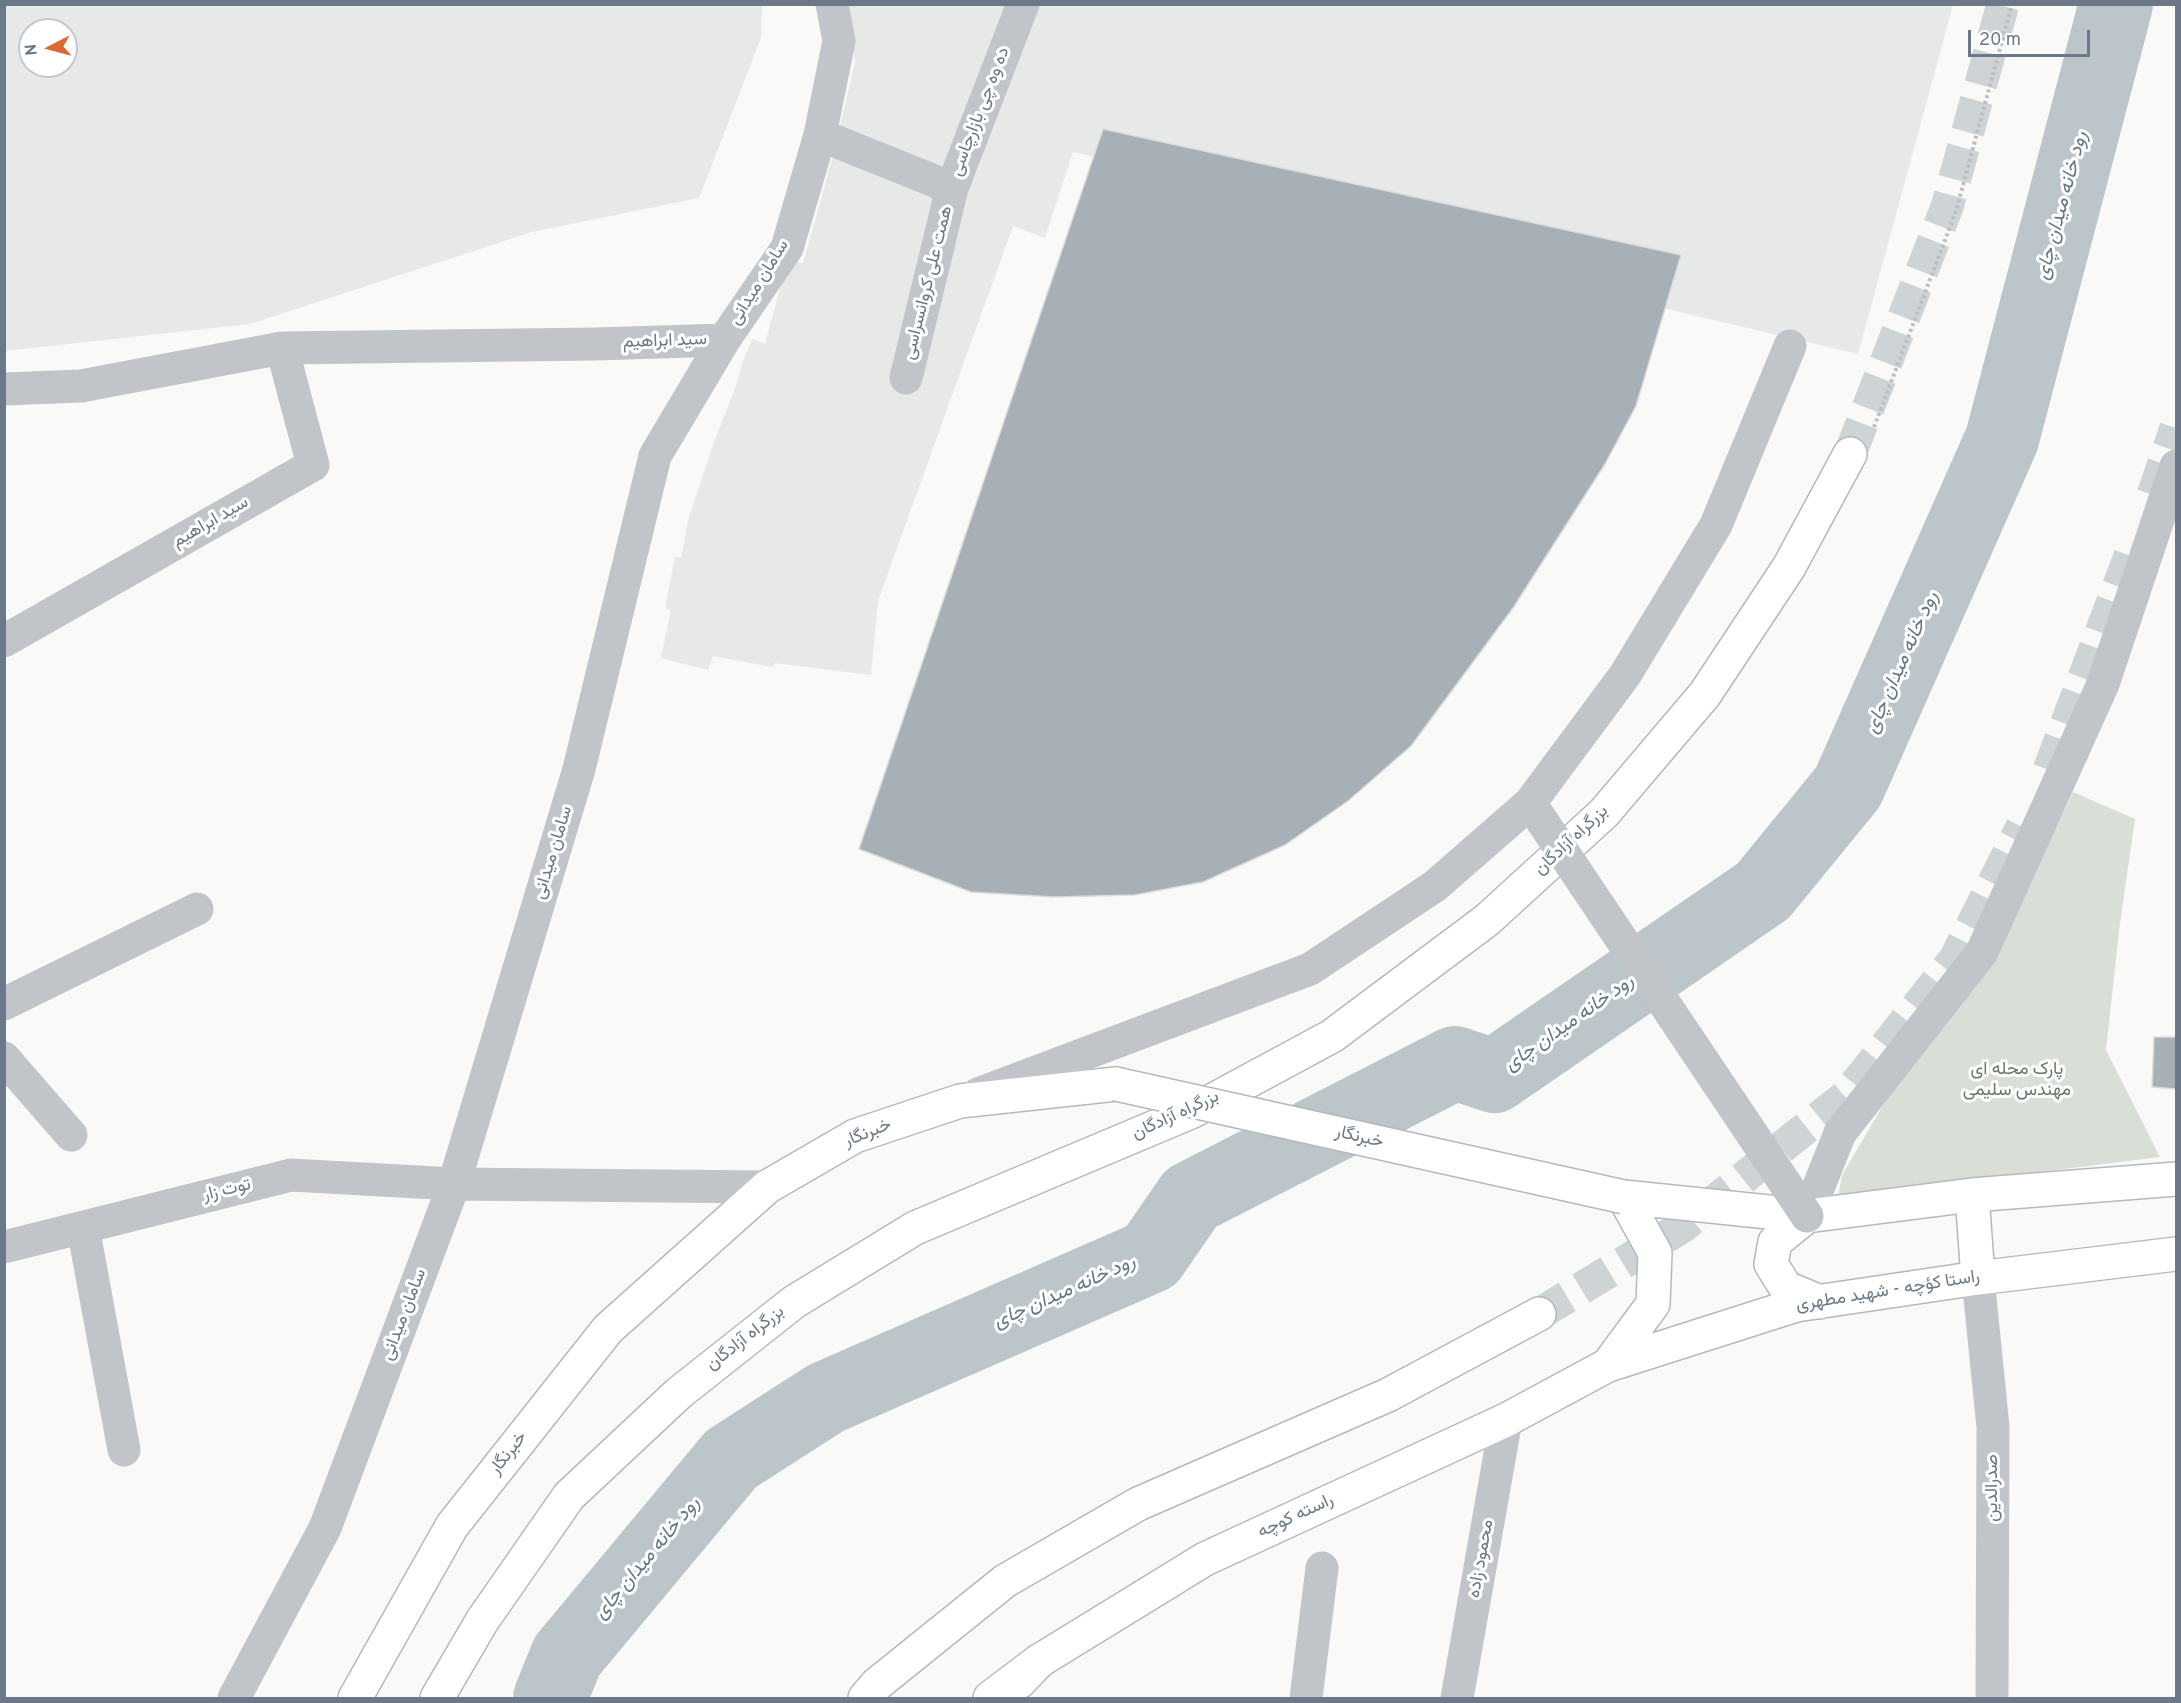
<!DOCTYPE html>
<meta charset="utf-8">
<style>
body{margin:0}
#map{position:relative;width:2181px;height:1703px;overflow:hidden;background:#f9faf8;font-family:Overpass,sans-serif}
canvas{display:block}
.frame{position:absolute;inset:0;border:6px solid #6a7887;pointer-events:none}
.north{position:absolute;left:18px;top:18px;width:60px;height:60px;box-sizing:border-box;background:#fff;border:2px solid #c3c9cf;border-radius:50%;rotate:264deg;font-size:16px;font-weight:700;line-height:24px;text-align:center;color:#6a7887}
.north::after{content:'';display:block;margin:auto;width:21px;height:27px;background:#dc6935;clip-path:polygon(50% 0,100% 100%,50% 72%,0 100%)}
.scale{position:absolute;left:1968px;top:30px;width:122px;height:27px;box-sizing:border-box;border:3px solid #6a7887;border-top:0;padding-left:8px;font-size:18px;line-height:21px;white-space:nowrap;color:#6a7887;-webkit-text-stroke:4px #fff;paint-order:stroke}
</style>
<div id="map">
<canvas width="2181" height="1703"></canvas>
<div class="frame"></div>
<div class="north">N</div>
<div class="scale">20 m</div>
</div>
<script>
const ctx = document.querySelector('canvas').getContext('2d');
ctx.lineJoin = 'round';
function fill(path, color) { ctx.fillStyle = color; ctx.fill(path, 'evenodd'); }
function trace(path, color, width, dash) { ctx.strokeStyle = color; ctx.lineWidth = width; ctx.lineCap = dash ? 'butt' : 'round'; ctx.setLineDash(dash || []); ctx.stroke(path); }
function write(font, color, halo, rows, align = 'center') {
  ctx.font = font + ' Overpass,Vazirmatn,sans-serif'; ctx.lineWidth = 6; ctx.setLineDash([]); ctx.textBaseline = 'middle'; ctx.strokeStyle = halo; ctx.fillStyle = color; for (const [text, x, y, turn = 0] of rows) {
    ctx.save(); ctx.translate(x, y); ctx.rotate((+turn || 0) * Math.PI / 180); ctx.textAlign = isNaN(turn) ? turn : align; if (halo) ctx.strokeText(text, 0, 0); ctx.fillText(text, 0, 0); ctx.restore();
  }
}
const built = new Path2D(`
 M 762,5 L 761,38 L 699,198 L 532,232 L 250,324 L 5,351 L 5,5 ZM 30,30 L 66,30 L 66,66 L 30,66 Z
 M 846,5 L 1953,5 L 1858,354 L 1254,212 L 1110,160 L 1073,152 L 1045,238 L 1013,226 L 878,601 L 871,675 L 775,663 L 772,667 L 713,656 L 708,670 L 661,658 L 671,610 L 665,608 L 675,557 L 681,558 L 689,517 L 715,439 L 736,386 L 743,361 L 752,339 L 765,344 L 787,262 L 803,263 L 832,159 L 855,62 Z`);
const green = new Path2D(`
 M 2073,792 L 2135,819 L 2120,923 L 2106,1050 L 2160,1157 L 1838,1197 L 1842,1175 L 1905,1068 L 1988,971 Z`);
const river = new Path2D(`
 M 550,1698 L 567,1656 L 731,1459 L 826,1398 L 1151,1256 L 1191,1198 L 1455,1063 L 1494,1076 L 1763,891 L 1848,787 L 2002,439 L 2116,4`);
const building = new Path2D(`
 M 1103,129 L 1681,255 L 1636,406 L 1605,464 L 1513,608 L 1411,746 L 1348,801 L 1285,845 L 1203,882 L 1135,895 L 1053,897 L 971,892 L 859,849 Z
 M 2154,1037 L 2176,1037 L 2176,1089 L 2152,1087 Z`);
const highwayTunnel = new Path2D(`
 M 1850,454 L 1947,207 L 2003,4
 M 2153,495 L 2176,428
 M 2049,770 L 2132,551
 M 1539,1314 L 1682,1227 L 1846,1096 L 1955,959 L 2022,827`);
const path = new Path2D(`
 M 1874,427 L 1956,211 L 2012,4`);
const minor = new Path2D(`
 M 820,135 L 952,188 L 1023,4
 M 906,378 L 952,188
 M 4,389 L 81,386 L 282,348 L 596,344 L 724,340
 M 4,641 L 313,465 L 282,348
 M 4,1004 L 197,909
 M 4,1058 L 71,1135
 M 978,1094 L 1310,969 L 1435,886 L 1530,803 L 1625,675 L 1716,525 L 1790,346
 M 1807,1216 L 1840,1133 L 1982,952 L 2103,684 L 2176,466
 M 83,1227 L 124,1450
 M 4,1247 L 291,1175 L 454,1184 L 767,1187
 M 1978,1278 L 1993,1427 L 1992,1698
 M 234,1698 L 325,1528 L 454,1184 L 579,769 L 655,456 L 724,340 L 787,248 L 820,135 L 839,41 L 832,4
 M 1306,1698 L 1322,1568
 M 1457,1698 L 1506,1420`);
const major = new Path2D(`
 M 1972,1195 L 1978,1278
 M 1624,1197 L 1807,1216 L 1972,1195 L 2176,1179
 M 1807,1216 L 1775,1242 L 1771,1264 L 1786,1288 L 1820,1302
 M 1608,1365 L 1653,1304 L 1655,1253 L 1624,1197
 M 1019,1682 L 1039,1661 L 1205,1559 L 1506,1420 L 1608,1365 L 1796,1305 L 1978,1278 L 2176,1254
 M 355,1698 L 452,1526 L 608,1329 L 767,1187 L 855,1136 L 960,1101 L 1116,1084`);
const highway = new Path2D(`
 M 437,1698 L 482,1621 L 569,1496 L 679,1393 L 794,1302 L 915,1228 L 1193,1111 L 1332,1036 L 1487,920 L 1604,813 L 1705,694 L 1789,567 L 1850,454
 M 865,1698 L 877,1684 L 1005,1581 L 1138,1504 L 1388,1395 L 1539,1314
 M 990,1698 L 1039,1661`);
const minorBridge = new Path2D(`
 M 1530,803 L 1807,1216`);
const majorBridge = new Path2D(`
 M 1116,1084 L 1624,1197`);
const streetNames = [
 ["ده وه چی بازارچاسی",981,112,-69],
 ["سامان میدانی",760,283,-58],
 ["همت علی کروانسراسی",929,283,-76],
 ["سید ابراهیم",665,342,-2],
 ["سید ابراهیم",211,523,-30],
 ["بزرگراه آزادگان",1572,841,-43],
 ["سامان میدانی",554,853,-73],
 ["بزرگراه آزادگان",1176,1116,-25],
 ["خبرنگار",868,1134,-22],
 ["خبرنگار",1359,1138,13],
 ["توت زار",227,1191,-14],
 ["راستا کؤچه - شهید مطهری",1888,1292,-9],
 ["سامان میدانی",405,1315,-69],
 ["بزرگراه آزادگان",746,1339,-38],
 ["خبرنگار",509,1454,-52],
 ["صدرالدین",1993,1488,-90],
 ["راسته کوچه",1296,1517,-25],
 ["محمود زاده",1482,1559,-80]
];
const parkNames = [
 ["پارک محله ای",2017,1070],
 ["مهندس سلیمی",2017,1091]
];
const waterNames = [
 ["رود خانه میدان چای",2063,206,-75],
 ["رود خانه میدان چای",1903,663,-66],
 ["رود خانه میدان چای",1570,1024,-35],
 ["رود خانه میدان چای",1065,1293,-24],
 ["رود خانه میدان چای",648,1559,-50]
];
fill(built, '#e7e9e9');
fill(green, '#d9ded7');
trace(river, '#bbc5ca', 74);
fill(building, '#a8b0b7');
trace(building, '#dbdcda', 1.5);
trace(highwayTunnel, '#ced3d6', 33, [33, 16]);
trace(major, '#b5b9be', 36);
trace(highway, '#b5b8bc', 36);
trace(path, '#bcbec1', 4, [3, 3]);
trace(minor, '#c1c5c9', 33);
trace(major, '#fff', 33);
trace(highway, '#fff', 33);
trace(majorBridge, '#b5b9be', 36, []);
trace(minorBridge, '#c1c5c9', 33);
trace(majorBridge, '#fff', 33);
write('18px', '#6a7887', '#fff', streetNames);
write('18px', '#667a65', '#fff', parkNames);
write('italic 20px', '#667882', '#fff', waterNames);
</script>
